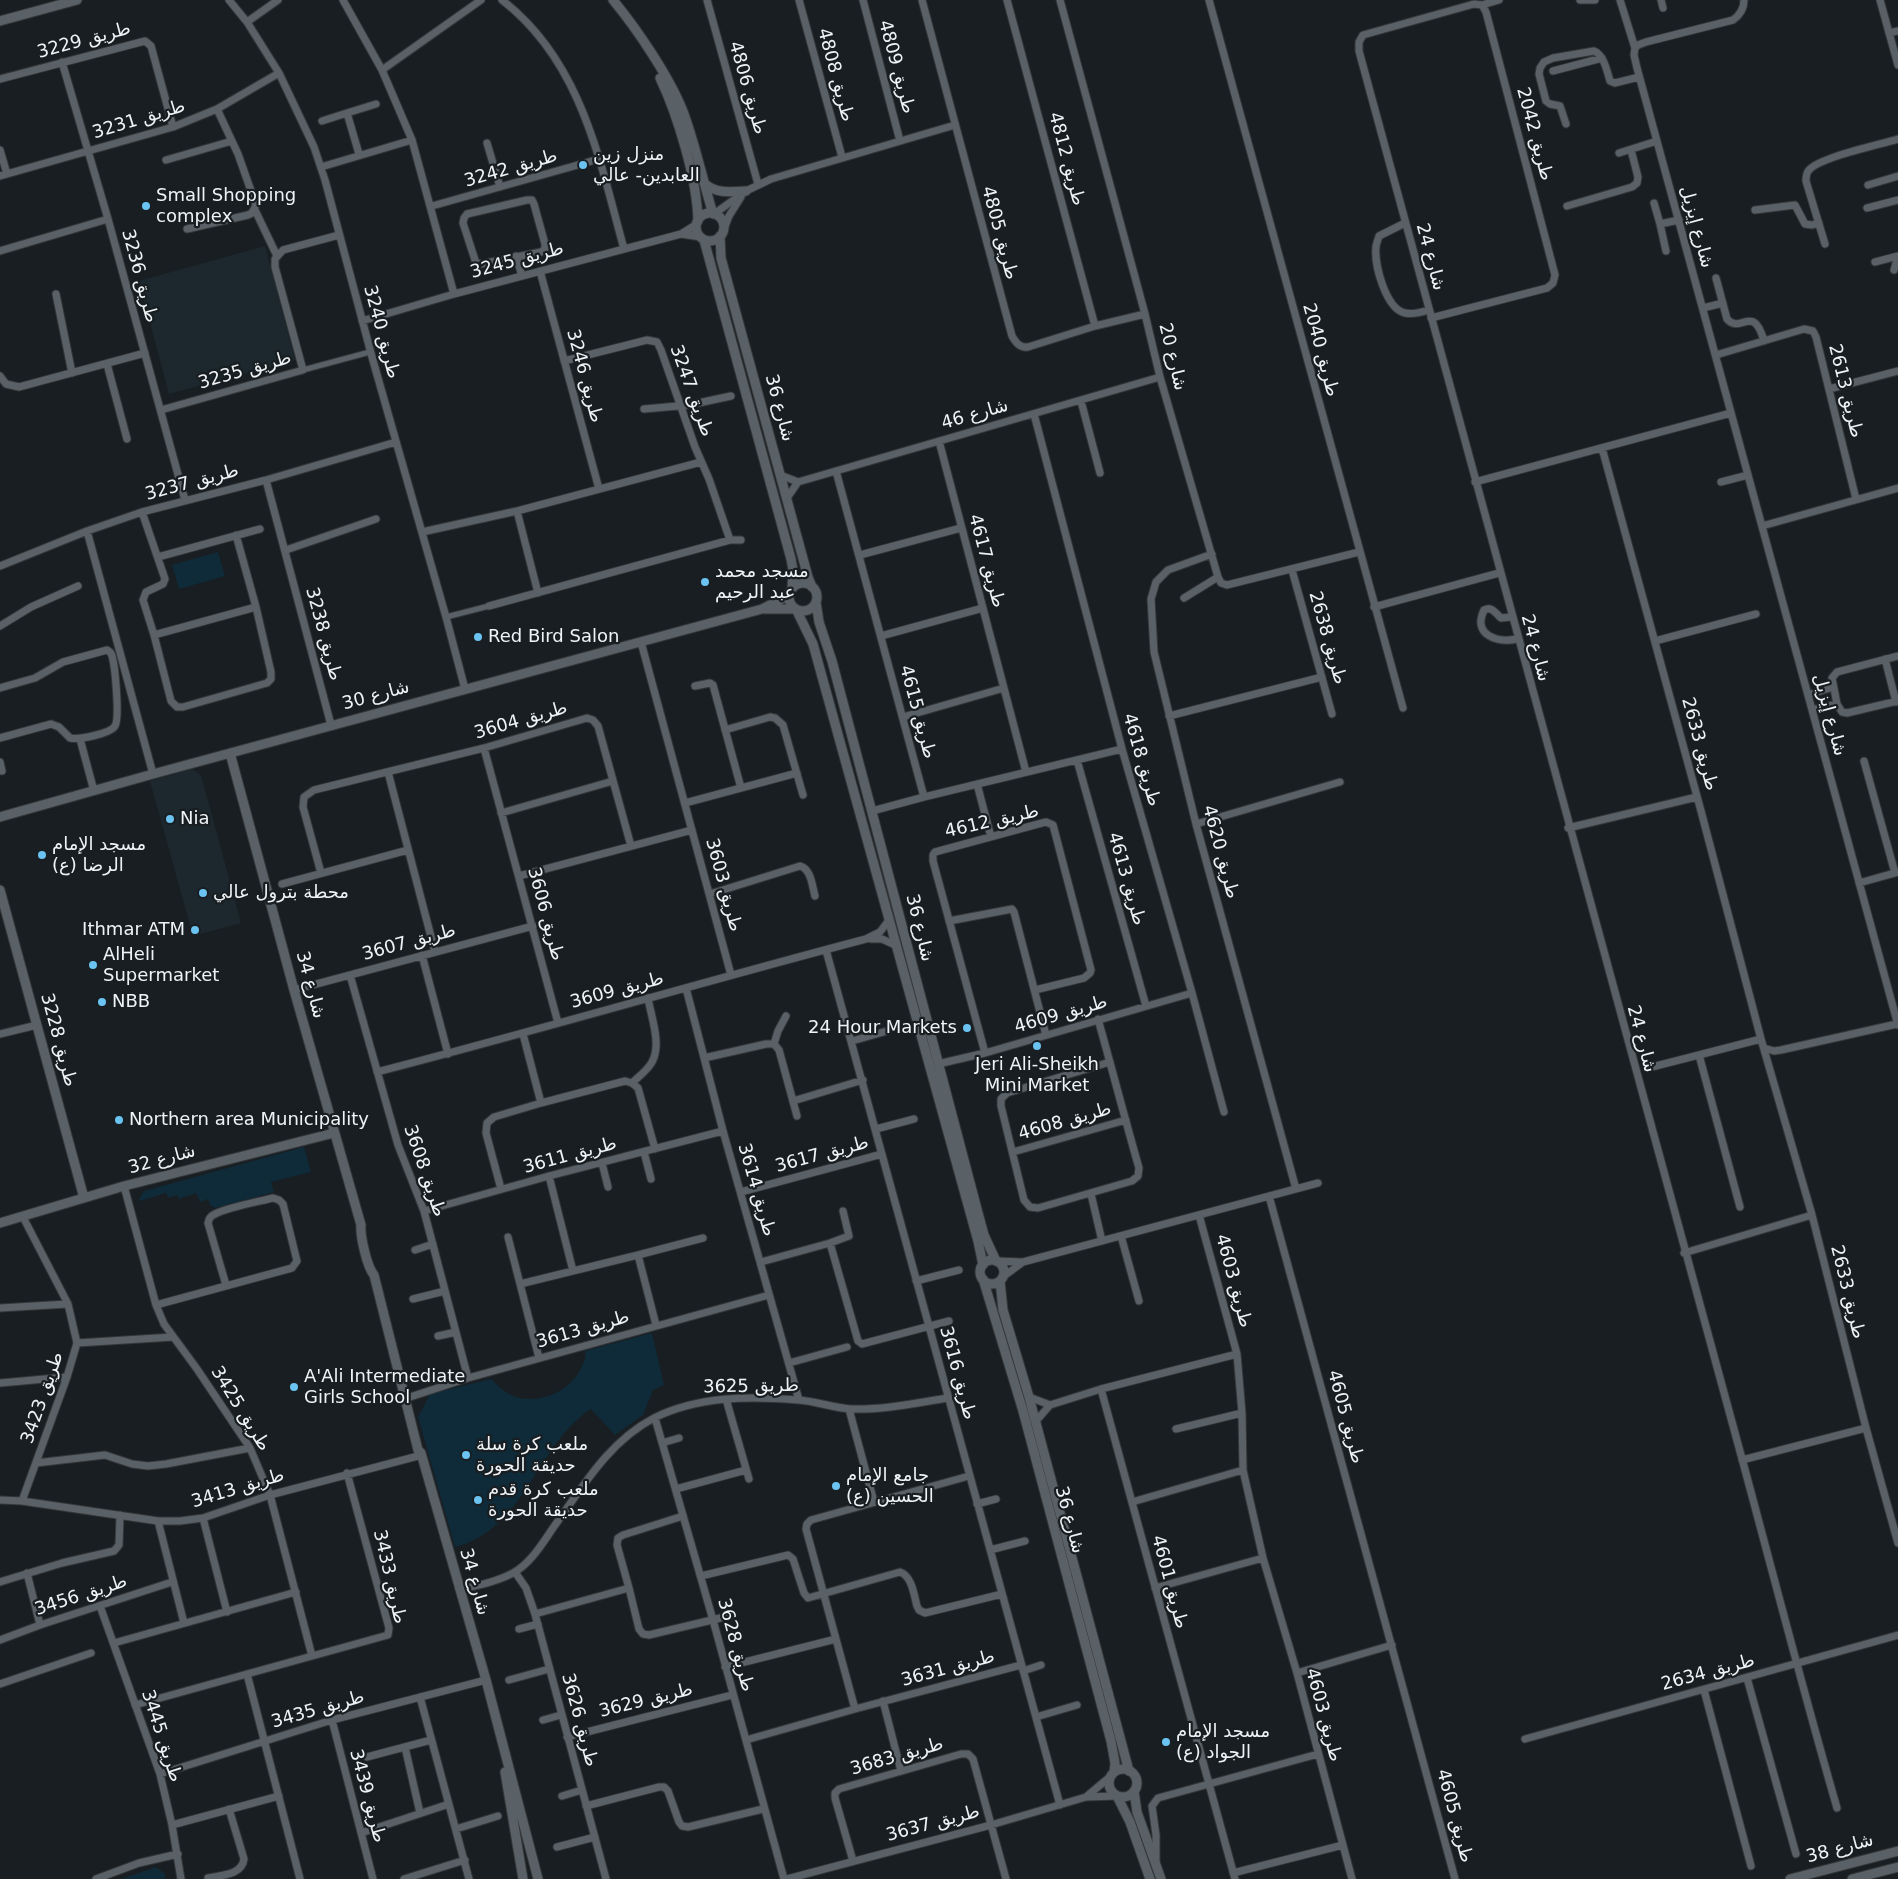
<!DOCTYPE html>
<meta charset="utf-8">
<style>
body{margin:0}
canvas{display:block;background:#181e21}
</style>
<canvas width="1898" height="1879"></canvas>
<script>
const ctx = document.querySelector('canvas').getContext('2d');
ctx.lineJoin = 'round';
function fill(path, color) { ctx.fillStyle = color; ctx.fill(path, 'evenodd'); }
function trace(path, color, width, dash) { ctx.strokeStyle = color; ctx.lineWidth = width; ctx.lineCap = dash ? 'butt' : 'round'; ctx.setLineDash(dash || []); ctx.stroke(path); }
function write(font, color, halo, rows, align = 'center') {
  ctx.font = font + ' "DejaVu Sans","Noto Naskh Arabic",sans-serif'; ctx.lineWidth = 4.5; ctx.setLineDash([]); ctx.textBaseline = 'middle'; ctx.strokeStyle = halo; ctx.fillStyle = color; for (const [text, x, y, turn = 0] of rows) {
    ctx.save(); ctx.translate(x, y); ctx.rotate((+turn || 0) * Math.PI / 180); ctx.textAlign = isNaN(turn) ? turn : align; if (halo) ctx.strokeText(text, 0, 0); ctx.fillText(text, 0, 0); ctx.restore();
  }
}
const built = new Path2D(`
 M 265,246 L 295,360 L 169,394 L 139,281 Z
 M 192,769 L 201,775 L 241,923 L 193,936 L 150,781 Z`);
const green = new Path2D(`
 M 218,552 L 225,576 L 179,589 L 172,565 Z
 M 304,1147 L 311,1172 L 271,1182 L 274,1192 L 215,1208 L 210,1205 L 208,1199 L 200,1202 L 196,1193 L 179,1199 L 177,1195 L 168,1198 L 166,1193 L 140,1201 L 139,1199 L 144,1191 Z
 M 652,1333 L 664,1385 L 653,1390 L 643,1415 L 615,1435 L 591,1409 C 535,1446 526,1529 455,1547 L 418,1417 L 430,1394 L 491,1379 C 500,1388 507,1395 520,1398 C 544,1403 573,1389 582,1366 C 584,1360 587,1357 585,1351 Z
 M 156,1867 L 165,1874 L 165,1879 L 121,1879 Z`);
const pedestrian = new Path2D(`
 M 303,370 L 370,352
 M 446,617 L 489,606`);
const minor = new Path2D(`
 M 229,0 L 247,22 L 279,73 L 314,147 L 325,180 L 372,357 L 446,617 L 465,689
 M 343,0 L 382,70 L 412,140 L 454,294
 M 502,0 C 581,61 599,158 624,249
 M 707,0 L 758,184
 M 799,0 L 842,157
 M 863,0 L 900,141
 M 922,0 L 1012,336 C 1016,343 1020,348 1028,347 L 1095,326 L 1145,314
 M 1007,0 L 1095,326
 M 1060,0 L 1145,314 L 1160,377 L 1218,577 L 1221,583 L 1227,585 L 1359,552
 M 1209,0 L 1403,708
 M 1580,0 L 1595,0
 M 1620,0 L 1635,48 L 1634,55 L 1637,68 L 1898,1025
 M 1661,0 L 1663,8
 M 1880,0 L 1898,65
 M 1482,5 L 1499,0
 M 247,22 L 278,0
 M 1889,33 L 1898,31
 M 1635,48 L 1638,45 L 1646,42 L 1733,20 C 1740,15 1744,9 1744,0
 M 62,62 L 108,219 L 185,500
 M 382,70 L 481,0
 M 1553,71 L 1602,58
 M 0,79 L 145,41 L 151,46 L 173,127
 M 322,121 L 347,113
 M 1566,124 L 1560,106 L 1550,104 L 1546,101 L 1539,74 L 1540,68 L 1544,62 L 1553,58 L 1594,51 C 1604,55 1607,71 1610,81 L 1615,83 L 1639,77
 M 487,143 L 500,187
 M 0,150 L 7,174
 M 1619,153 L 1657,141
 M 359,154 L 347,113 L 376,104
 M 166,160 L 232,141
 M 321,167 L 412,140
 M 0,176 L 173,127 L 217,109 L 279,73
 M 1868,185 L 1898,176
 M 527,200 L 532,200 L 534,204 L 545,244 L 545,249 L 541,252 L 481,264 L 476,263 L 463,223 L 464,218 L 467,214 Z
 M 1654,203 L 1660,224
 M 432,206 L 599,159
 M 1567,206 L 1632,187 L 1637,183 L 1638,177 L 1631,150
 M 1867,208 L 1898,200
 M 255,210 L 277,256
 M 1755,210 L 1795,205 L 1805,224 L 1812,225 L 1819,223
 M 714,214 L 746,191 L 771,179 L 955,125
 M 1405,223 L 1379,236 C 1378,240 1376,244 1376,247 C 1374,265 1386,309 1405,313 C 1413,315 1422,312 1429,310
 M 187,229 L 248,215 L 252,213 L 256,205 L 238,154 L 217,109
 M 724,229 L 729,216 L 741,197
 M 681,234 L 701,237
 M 1825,244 L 1806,181 C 1806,177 1806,173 1809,170 C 1820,157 1879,145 1898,139
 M 0,251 L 108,219
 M 1666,251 L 1660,224 L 1679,220
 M 516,256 L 522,276
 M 1875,262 L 1898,256
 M 1894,270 L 1898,256
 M 540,271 L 599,489
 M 1716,278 L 1727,319 C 1741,335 1753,302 1764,341
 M 56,294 L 72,373
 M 1703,308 L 1723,303
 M 1431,318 L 1547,288 L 1553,283 L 1555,275 L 1486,12 L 1482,5 L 1474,4 L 1363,35 L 1359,42 L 1359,51 C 1485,520 1612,988 1741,1455 C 1773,1573 1803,1691 1837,1808
 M 362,321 L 454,294 L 681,234 L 697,224
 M 1716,355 L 1804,329 L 1813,331 L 1816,337 L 1856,499
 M 564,361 L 647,340 L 657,342 L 661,350 L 695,447 L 709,479 L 730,540
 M 107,364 L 127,439
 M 0,376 L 6,384 L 19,387 L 145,353
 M 1829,389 L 1898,371
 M 1081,401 L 1100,473
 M 644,409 L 689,405 L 731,396
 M 161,410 L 303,370 L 275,267 L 275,259 L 283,250 L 339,235
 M 1034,414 L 1122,749 L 1192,993 L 1224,1112
 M 939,441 L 1026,772
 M 1602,448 L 1701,811 L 1761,1039 L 1812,1215 L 1866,1428 L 1898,1543
 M 836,471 L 924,797
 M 780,475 L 798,482
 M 266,480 L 331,725
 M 1475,482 L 1731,413
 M 1721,482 L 1748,475
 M 787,498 L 798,482 L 1160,377
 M 517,511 L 538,593
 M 142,512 L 165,579 L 163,584 L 146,592 L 143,600 L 154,635 L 171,701 L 177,707 L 183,707 L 267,683 L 271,679 L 271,672 L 256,607 L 236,535
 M 1762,526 L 1898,488
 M 87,531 L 153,774
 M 422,532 L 517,511 L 701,462
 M 286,550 L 376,519
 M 1212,554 L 1168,570 L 1156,582 L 1151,599 L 1154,652 L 1196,824 L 1296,1189
 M 860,555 L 961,528
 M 158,557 L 260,529
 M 0,566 L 87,531 L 142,512 L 266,480 L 396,442
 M 1292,570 L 1332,714
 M 1184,598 L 1218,577
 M 489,606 L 730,540 L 741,540
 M 1374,607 L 1499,573
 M 1511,617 L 1501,618 C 1495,613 1492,606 1484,610 C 1472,635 1497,643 1517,639
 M 0,626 L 31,607 L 78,586
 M 154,635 L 256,607
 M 881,636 L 983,608
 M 1655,641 L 1756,614
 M 641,642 L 731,975
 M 1898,656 L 1837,672 L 1832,678 L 1837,704 L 1842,712 L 1847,713 L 1898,701
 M 1885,659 L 1896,702
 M 695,686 L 710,683 L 713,685 L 741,788
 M 0,688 L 35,678 L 63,662 L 107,650 C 110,652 111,652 112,656 C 115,666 120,718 115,726 C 110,734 78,740 70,738 L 59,727 L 51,724 L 0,738
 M 1808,695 L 1833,687
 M 1812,710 L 1837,704
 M 1169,716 L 1322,677
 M 903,717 L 1004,688
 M 725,730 L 770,717 L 775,718 L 783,725 L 803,795
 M 80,739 L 94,791
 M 484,748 L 558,1023
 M 1077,760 L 1146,1006
 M 1864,761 L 1895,873
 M 0,762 L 2,771
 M 388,772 L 435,952
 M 977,784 L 991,837
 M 685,803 L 797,773
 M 872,811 L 924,797 L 1122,749
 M 501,813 L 613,781
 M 1196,824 L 1340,782
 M 1568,828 L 1697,797
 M 321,873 L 303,807 L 304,797 L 314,790 L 484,748 L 587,718 L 593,720 L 598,726 L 631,846
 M 519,876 L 692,830
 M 1859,883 L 1898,872
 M 282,884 L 408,850
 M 710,894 L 800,866 C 811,869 812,885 815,896
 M 949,921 L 1012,909 L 1014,912 L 1046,1035
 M 871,939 L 882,939 L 895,945
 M 826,950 L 1060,1805
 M 422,955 L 448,1054
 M 350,975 L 398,1145 L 424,1211 L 468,1378
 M 686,988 L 723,1131 L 799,1400
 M 294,990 L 533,926
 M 1098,1019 C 1112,1069 1125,1119 1139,1168 L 1138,1176 L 1132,1181 L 1038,1208 L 1030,1207 L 1024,1200 L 1001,1106 L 1001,1099 L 1007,1093 L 1110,1062
 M 0,1034 L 37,1025
 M 523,1034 L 541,1103 L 625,1081 L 632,1083 L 638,1088 L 655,1149
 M 852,1041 L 887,1031
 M 774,1044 L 778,1031 L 786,1016
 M 1764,1048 L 1774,1051 L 1781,1050 L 1897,1024
 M 985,1053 L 933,861 L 933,855 L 935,852 L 1042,823 L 1046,822 L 1053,825 L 1091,970 L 1090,973 L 1084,978 L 1035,990
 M 1699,1055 L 1740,1207
 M 704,1058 L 766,1044 L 774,1044 L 779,1050 L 797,1116
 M 938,1064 L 985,1053 L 1192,993
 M 1652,1067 L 1761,1039
 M 377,1072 C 540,1030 702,982 866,939 L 880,932 L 889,920
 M 632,1083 C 638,1077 648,1070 652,1062 C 662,1044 651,1017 648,998
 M 793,1101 L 863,1080
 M 876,1129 L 914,1119
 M 644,1152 L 651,1179
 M 1013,1152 L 1126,1120
 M 602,1163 L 608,1187
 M 549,1176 L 573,1271
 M 124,1186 L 156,1305 L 164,1324 L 197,1369 L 250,1448 L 270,1495 L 312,1656
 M 501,1189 L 486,1133 L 487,1123 L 494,1117 L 541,1103
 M 741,1192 L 882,1154
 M 1091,1194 L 1102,1241
 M 1269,1196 L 1455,1879
 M 424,1211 L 549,1176 L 723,1131
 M 1199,1215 L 1237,1354 L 1242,1413 L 1243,1470 L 1263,1558 L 1297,1673 L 1352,1879
 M 1121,1236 L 1139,1301
 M 508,1237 L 539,1358
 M 830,1243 L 849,1236 L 843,1211
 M 415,1250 L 433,1244
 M 1684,1253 L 1812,1215
 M 638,1255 L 703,1238
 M 996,1261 L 1022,1262
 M 761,1262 L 830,1243 L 858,1341 L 862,1344 L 949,1321
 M 1004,1276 L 1023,1262 L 1318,1183
 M 916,1281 L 959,1270
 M 520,1284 L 638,1255 L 656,1325
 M 413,1299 L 445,1291
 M 156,1305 L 292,1268 L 297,1261 L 296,1257 L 283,1204 L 279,1200 L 273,1198 C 257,1202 229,1207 215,1214 C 210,1216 209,1219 208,1223 L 226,1285
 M 0,1308 L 68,1304
 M 438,1336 L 456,1332
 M 77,1343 L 173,1337
 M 789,1363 L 847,1347
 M 0,1383 L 67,1377
 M 1101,1389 L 1235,1879
 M 1029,1397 L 1050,1405
 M 407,1398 L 468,1378 L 769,1295
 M 726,1399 L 749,1479
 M 849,1409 L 874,1502
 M 655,1418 L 713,1620 L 784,1879
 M 1036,1421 L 1050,1405 L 1101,1389 L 1237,1354
 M 1176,1429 L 1242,1413
 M 662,1443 L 679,1438
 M 1742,1460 L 1866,1428
 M 36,1463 L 105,1455 L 132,1464 L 148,1466 L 166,1464 L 250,1448
 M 676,1489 L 746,1470
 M 0,1500 L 22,1501 L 158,1521 L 180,1521 L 203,1518 L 270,1495 L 422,1455
 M 22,1501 L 67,1377 L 77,1343 L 68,1304 L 23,1217
 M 1132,1502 L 1243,1470
 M 977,1504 L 996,1499
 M 203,1518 L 227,1612
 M 158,1521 L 184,1623
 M 990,1550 L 1025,1541
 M 515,1572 L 526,1588 L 535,1614 L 606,1879
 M 27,1573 L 40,1625
 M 701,1576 L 788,1555 L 793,1559 L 804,1593 L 808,1598 L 900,1572 C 912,1576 914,1595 917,1606 L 919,1610 L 925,1613 L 1002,1594
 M 0,1582 L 62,1563 L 114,1551 L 119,1545 L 120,1515
 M 629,1588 L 617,1545 L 618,1538 L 623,1535 L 683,1516
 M 1155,1588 L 1263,1558
 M 459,1589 C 478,1586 496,1582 513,1573 C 530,1564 542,1544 553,1528 C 582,1488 608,1442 654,1418 C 698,1396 750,1396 798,1400 C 816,1401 833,1408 851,1409 C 883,1410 916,1403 948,1398
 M 100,1606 L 160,1774 L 172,1825 L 181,1879
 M 535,1614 L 629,1588 L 639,1629 L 643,1634 L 649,1635 L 733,1615
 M 519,1629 L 538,1624
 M 0,1640 L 40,1625 L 172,1582
 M 114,1643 L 296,1592
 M 725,1667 L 836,1639
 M 1023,1671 L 1041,1665
 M 1297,1673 L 1392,1645
 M 247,1674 L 300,1879
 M 1747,1678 L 1796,1854
 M 509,1680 L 549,1669
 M 0,1684 L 91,1653
 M 1704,1690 L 1751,1866
 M 420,1697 L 469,1879
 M 883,1701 L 901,1771
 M 135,1705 L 388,1635 L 389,1628 L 347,1473
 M 855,1709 L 806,1529 L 807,1524 L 811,1520 L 969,1476
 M 1036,1717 L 1077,1705
 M 332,1720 L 373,1879
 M 543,1720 L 561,1715
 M 567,1737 L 732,1695
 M 1525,1739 L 1898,1635
 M 746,1740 L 855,1709 L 1021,1665
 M 405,1747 L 420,1813
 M 367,1757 L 431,1740
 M 160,1774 L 332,1720 L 486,1680
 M 562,1796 L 582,1790
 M 1086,1797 L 1111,1776
 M 586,1806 L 659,1787 L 664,1787 L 668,1791 L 679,1822 L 682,1826 L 688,1827 L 763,1809
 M 172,1825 L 279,1796
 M 456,1829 L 498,1816
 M 361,1833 L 449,1804
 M 557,1847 L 595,1837
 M 853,1861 L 835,1798 L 835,1793 L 839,1789 L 961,1754 L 968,1754 L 973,1759 L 1006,1879
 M 1156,1861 L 1156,1835 L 1152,1806 L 1158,1798 L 1318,1754
 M 1233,1873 L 1343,1845
 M 208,1878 C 222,1875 242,1875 244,1859 L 229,1809
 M 96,1879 L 139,1863 L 178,1854
 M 404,1879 L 465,1860
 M 787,1879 L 991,1825 L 1086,1797 L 1117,1796`);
const tertiary = new Path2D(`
 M 613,0 C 637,29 671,79 684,114 C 696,147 703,181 713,214
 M 0,21 L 77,0
 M 660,78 C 678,116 697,179 698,221
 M 704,183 C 716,194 730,192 746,191
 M696 227a14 14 0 1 1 28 0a14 14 0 1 1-28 0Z
 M 720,236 L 721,258 L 808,577 L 812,587
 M 704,240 L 791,559 L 793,570 L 792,588
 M789 597a14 14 0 1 1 28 0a14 14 0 1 1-28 0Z
 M 816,602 L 819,622 L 832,661 L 978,1213 L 984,1235 L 996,1261
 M 765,609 L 796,609 L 813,644 L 978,1241 L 983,1265
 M 230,753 L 294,990 L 361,1225 C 360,1236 367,1267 374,1275 L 418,1450 L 421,1453 L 486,1680 L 538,1879
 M 0,817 L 153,774 L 762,609 L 782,599 L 789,593
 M 0,890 L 84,1198
 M 0,1223 L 124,1186 L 334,1133
 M980 1272a12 12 0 1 1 24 0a12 12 0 1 1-24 0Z
 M 983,1279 L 1023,1411 L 1111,1741 L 1115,1763 L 1114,1772
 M 1000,1281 L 1003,1310 L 1029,1397 L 1129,1771
 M1109 1783a14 14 0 1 1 28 0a14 14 0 1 1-28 0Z
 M 505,1772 L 523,1879
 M 1134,1791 L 1137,1812 L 1161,1879
 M 1117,1796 L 1130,1822 L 1150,1879
 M 1790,1879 L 1898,1851
 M 1852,1879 L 1898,1867`);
const markers = [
 [583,165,5,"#6bc3f2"],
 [146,206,5,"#6bc3f2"],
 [705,582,5,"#6bc3f2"],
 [478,637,5,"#6bc3f2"],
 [170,819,5,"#6bc3f2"],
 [42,855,5,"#6bc3f2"],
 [203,893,5,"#6bc3f2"],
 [195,930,5,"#6bc3f2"],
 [93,965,5,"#6bc3f2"],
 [102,1002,5,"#6bc3f2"],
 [967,1028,5,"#6bc3f2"],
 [1037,1046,5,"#6bc3f2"],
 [119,1120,5,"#6bc3f2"],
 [294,1387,5,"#6bc3f2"],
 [466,1455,5,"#6bc3f2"],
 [836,1486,5,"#6bc3f2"],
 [478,1500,5,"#6bc3f2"],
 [1166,1742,5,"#6bc3f2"]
];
const streetNames = [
 ["طريق 3229",84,41,-15],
 ["طريق 4809",896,67,75],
 ["طريق 4808",835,75,75],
 ["طريق 4806",747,88,74],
 ["طريق 3231",139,120,-17],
 ["طريق 2042",1534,134,75],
 ["طريق 4812",1066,159,75],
 ["طريق 3242",511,169,-16],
 ["شارع إيزيل",1696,227,75],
 ["طريق 4805",999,233,75],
 ["شارع 24",1430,257,75],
 ["طريق 3245",517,261,-15],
 ["طريق 3236",139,276,75],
 ["طريق 3240",381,332,75],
 ["طريق 2040",1320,350,75],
 ["شارع 20",1172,357,76],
 ["طريق 3235",245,371,-16],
 ["طريق 3246",584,376,75],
 ["طريق 3247",691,391,70],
 ["طريق 2613",1845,391,76],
 ["شارع 36",779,408,75],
 ["شارع 46",975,415,-16],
 ["طريق 3237",192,483,-15],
 ["طريق 4617",986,561,75],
 ["طريق 3238",323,634,75],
 ["طريق 2638",1327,638,74],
 ["شارع 24",1535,648,75],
 ["شارع 30",376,696,-15],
 ["طريق 4615",917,712,75],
 ["شارع إيزيل",1829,715,75],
 ["طريق 3604",521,721,-16],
 ["طريق 2633",1699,744,75],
 ["طريق 4618",1141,760,74],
 ["طريق 4612",992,822,-13],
 ["طريق 4620",1220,852,75],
 ["طريق 4613",1126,879,74],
 ["طريق 3603",723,885,75],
 ["طريق 3606",545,914,75],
 ["شارع 36",919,928,76],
 ["طريق 3607",409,943,-15],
 ["شارع 34",310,985,75],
 ["طريق 3609",617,991,-15],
 ["طريق 4609",1061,1015,-16],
 ["شارع 24",1641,1039,75],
 ["طريق 3228",58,1040,75],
 ["طريق 4608",1065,1122,-16],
 ["طريق 3617",822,1155,-15],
 ["طريق 3611",570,1156,-15],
 ["شارع 32",162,1160,-15],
 ["طريق 3608",424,1171,71],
 ["طريق 3614",756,1190,74],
 ["طريق 4603",1233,1281,75],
 ["طريق 2633",1847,1292,76],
 ["طريق 3613",583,1330,-16],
 ["طريق 3616",957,1373,75],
 ["طريق 3625",751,1387,-1],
 ["طريق 3423",43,1398,-71],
 ["طريق 3425",240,1409,58],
 ["طريق 4605",1345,1417,75],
 ["طريق 3413",238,1489,-17],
 ["شارع 36",1069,1520,75],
 ["طريق 3433",389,1577,77],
 ["شارع 34",474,1582,74],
 ["طريق 4601",1169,1582,75],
 ["طريق 3456",81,1596,-18],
 ["طريق 3628",735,1645,75],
 ["طريق 3631",948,1669,-15],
 ["طريق 2634",1708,1673,-15],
 ["طريق 3629",646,1701,-14],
 ["طريق 3435",318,1710,-16],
 ["طريق 4603",1323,1715,75],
 ["طريق 3626",579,1720,75],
 ["طريق 3445",161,1736,72],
 ["طريق 3683",897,1757,-16],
 ["طريق 3439",367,1796,75],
 ["طريق 4605",1454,1816,75],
 ["طريق 3637",933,1824,-15],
 ["شارع 38",1840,1849,-15]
];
const poiNames = [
 ["منزل زين",593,155],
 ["العابدين- عالي",593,176],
 ["Small Shopping",156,196],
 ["complex",156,217],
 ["مسجد محمد",715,572],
 ["عبد الرحيم",715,593],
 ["Red Bird Salon",488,637],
 ["Nia",180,819],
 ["مسجد الإمام",52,845],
 ["الرضا (ع)",52,866],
 ["محطة بترول عالي",213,893],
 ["Ithmar ATM",185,930,"right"],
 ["AlHeli",103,955],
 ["Supermarket",103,976],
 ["NBB",112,1002],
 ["24 Hour Markets",957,1028,"right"],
 ["Jeri Ali-Sheikh",1037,1065,"center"],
 ["Mini Market",1037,1086,"center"],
 ["Northern area Municipality",129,1120],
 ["A'Ali Intermediate",304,1377],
 ["Girls School",304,1398],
 ["ملعب كرة سلة",476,1445],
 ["حديقة الحورة",476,1466],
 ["جامع الإمام",846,1476],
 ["الحسين (ع)",846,1497],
 ["ملعب كرة قدم",488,1490],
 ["حديقة الحورة",488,1511],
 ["مسجد الإمام",1176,1732],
 ["الجواد (ع)",1176,1753]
];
fill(built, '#1c282e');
fill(green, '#0f2a38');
trace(pedestrian, '#33373a', 7);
trace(minor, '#33373a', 9);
trace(tertiary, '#33373a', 11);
trace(pedestrian, '#5a6166', 5);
trace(minor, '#5a6166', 7);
trace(tertiary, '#5a6166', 9);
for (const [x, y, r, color] of markers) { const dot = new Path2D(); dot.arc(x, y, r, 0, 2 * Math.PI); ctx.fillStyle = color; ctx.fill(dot); trace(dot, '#181e21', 2); }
write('18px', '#eff3f6', '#181e21', streetNames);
write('18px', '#eff3f6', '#181e21', poiNames, 'left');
</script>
